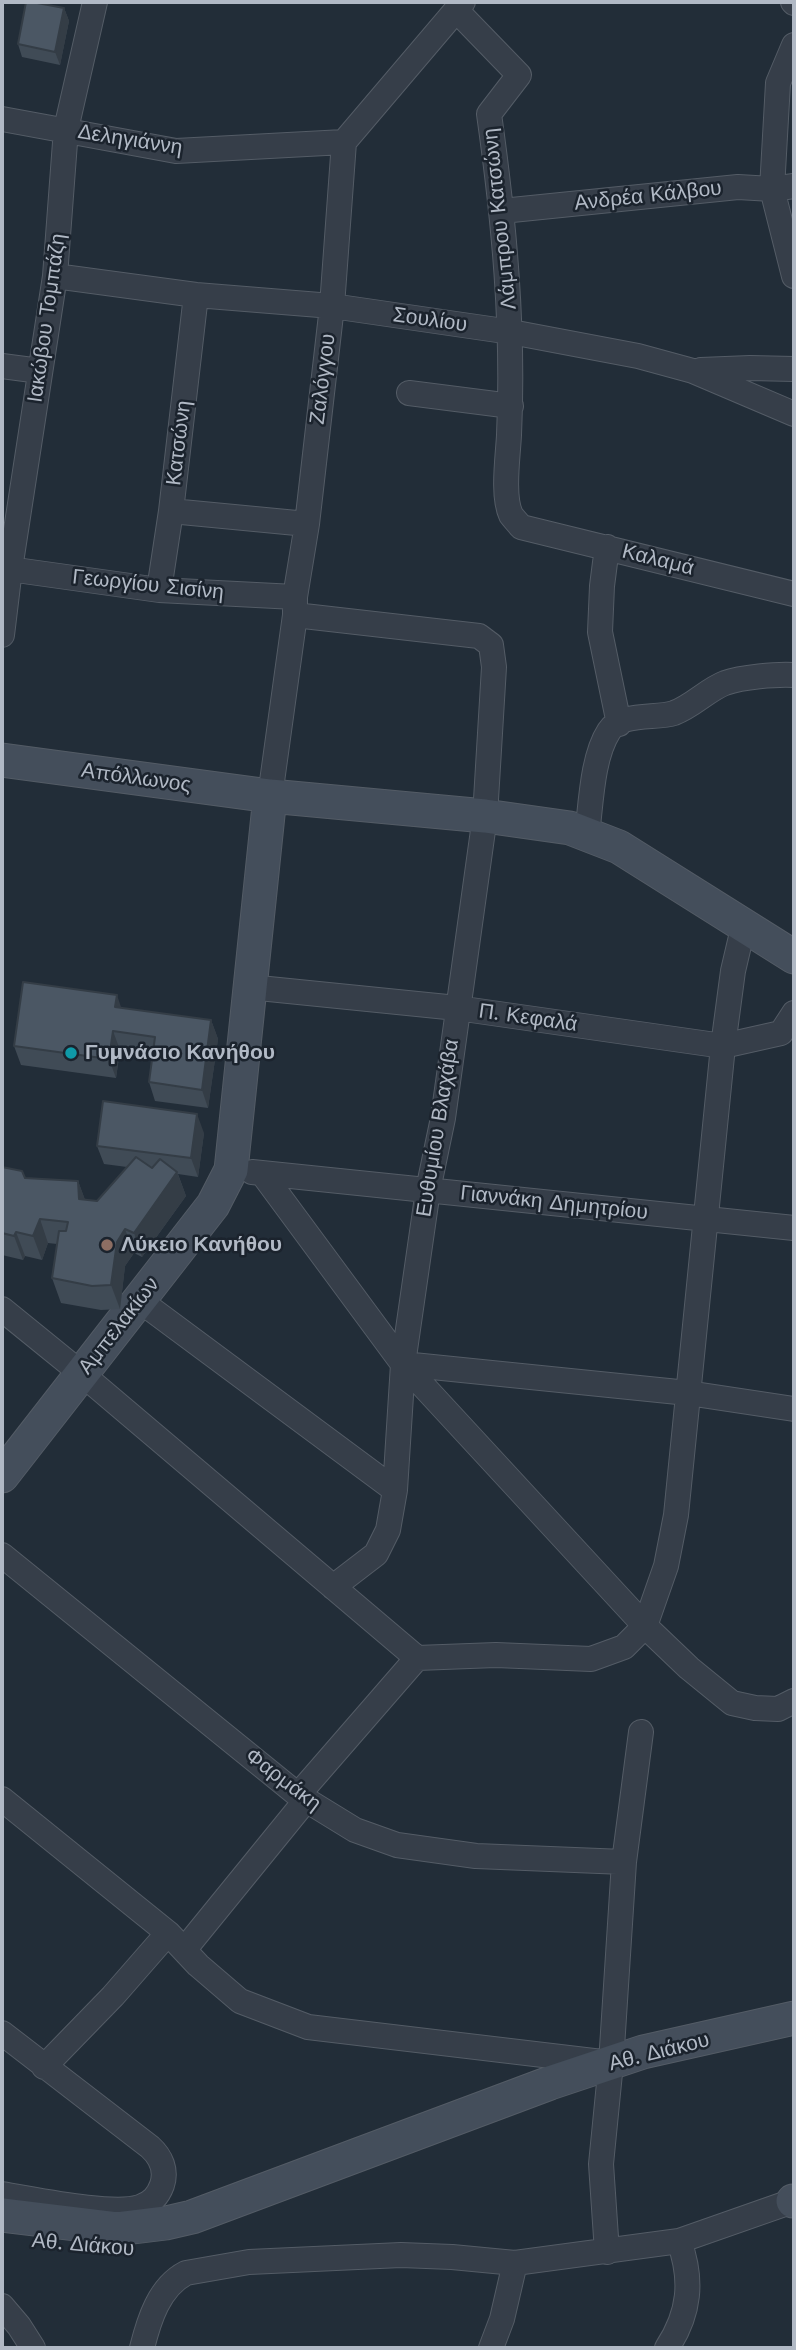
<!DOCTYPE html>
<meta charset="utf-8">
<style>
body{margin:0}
#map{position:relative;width:796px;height:2350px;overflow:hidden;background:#222d38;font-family:"Work Sans",sans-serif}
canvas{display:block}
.frame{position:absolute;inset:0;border:4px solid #b1b9c5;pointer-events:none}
</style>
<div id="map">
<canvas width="796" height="2350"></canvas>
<div class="frame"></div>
</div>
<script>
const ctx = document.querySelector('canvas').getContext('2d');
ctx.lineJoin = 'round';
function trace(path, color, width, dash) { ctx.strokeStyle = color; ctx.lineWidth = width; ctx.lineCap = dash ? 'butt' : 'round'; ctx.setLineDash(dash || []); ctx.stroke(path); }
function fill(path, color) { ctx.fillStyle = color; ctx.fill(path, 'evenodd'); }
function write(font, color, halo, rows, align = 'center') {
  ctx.font = font + ' "Work Sans",sans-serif'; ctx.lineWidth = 5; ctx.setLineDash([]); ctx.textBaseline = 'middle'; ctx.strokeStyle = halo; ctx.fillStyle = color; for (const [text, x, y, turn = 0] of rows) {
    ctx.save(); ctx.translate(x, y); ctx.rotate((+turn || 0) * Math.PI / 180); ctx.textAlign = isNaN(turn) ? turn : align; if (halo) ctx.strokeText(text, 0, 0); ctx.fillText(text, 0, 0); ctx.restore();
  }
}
const street = new Path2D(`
 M 793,2 L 794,3
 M 456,10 L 519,75 L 489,114 C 504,220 514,327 509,435 C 508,456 502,496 511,515 C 514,519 518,523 521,527 L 794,594
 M 794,45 L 778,83 L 772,189 L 794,276
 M 2,119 L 176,151 L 344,142
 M 502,211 L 738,187 L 772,189 L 794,186
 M 55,276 L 196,295 L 332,306 L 511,332 L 638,356 L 693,371 L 794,414
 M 2,366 L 40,371
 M 701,370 L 750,368 L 794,369
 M 409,393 L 511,406
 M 171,511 L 307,524
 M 607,547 L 602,586 L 600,632 L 619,724
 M 2,568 L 159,590 L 295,597
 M 159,590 L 171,511 L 196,295
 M 295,615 L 479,636 L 491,645 L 494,667 L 485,816 L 443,1118 L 428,1190 L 403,1364 L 395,1490 L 388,1530 L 376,1554 L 333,1587
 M 2,635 L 10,569 L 55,276 L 66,129 L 95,2
 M 270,796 L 295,615 L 295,597 L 307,524 L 332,306 L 344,142 L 463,2
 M 587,835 C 591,804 592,757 609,731 C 621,712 656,719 674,713 C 693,706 707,690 725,683 C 742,677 776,674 794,675
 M 249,987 L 457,1008 L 723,1046 L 781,1033 L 794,1013
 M 252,1172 L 794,1228
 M 262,1173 L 403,1364 L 645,1626 L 689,1668 L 732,1703 L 755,1708 L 778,1709 L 794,1701
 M 139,1300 L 395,1490
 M 2,1309 L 82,1374 L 417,1658 L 496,1655 L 591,1659 L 624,1647 L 645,1626 L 666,1566 L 676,1515 L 723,1046 L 733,971 L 744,924
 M 403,1364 L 688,1393 L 794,1409
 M 2,1555 L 298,1795 L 355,1830 L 397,1845 L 476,1856 L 624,1862
 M 298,1795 L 417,1658
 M 2,1799 L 168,1933 L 198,1965 L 240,2001 L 308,2027 L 602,2062
 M 184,1950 L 306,1800
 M 2,2033 L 150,2147 C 161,2157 167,2170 162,2185 C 158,2196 152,2203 140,2207 C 112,2216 34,2199 2,2194
 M 44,2067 L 113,1996 L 168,1933
 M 607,2252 L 601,2164 L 611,2063 L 624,1862 L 641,1732
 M 2,2306 L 19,2326 L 33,2348
 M 142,2348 C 149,2320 159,2287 186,2273 L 249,2262 L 401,2255 L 452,2257 L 515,2263 L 679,2241 L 793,2201
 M 491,2348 L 502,2319 L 515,2263
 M 667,2348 C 690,2313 693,2280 679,2241`);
const secondary = new Path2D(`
 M 2,760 L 270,796 L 485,816 L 570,828 L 619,847 L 794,957
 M 2,1476 L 213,1205 L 231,1170 L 270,796
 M 793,2201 L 794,2201
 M 2,2215 L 117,2229 L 166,2223 L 192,2217 L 550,2083 L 643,2052 L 794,2018`);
const wall = new Path2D(`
 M 64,8 L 69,21 L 60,65 L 22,57 L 18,44 Z
 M 121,1008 L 211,1020 L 218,1039 L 208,1108 L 155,1101 L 149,1082 L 152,1055 L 120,1050 L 116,1078 L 21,1065 L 14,1046 Z
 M 204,1133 L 198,1177 L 178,1174 L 186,1196 L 142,1257 L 134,1253 L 125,1266 L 120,1309 L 101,1310 L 61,1303 L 52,1278 L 57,1244 L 48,1243 L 42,1260 L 25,1256 L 23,1260 L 2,1255 L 2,1167 L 25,1178 L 78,1181 L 85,1200 L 97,1201 L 127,1167 L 104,1164 L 97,1146 Z`);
const shadedWall = new Path2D(`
 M 64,8 L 69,21 L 60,65 L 55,52 Z
 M 117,995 L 123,1013 L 115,1007 Z
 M 211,1020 L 218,1039 L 208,1108 L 202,1090 Z
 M 113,1031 L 120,1050 L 116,1078 L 109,1059 Z
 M 197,1114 L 204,1133 L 198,1177 L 191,1158 Z
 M 177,1172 L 186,1196 L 142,1257 L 134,1233 Z
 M 78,1181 L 87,1205 L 79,1199 Z
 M 40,1219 L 48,1243 L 42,1260 L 33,1236 Z
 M 125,1229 L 134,1253 L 125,1266 L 120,1309 L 111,1285 L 117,1242 Z
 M 16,1232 L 25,1256 L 23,1260 L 14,1236 Z`);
const building = new Path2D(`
 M 26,2 L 32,2 L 64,8 L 55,52 L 18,44 Z
 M 23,982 L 117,995 L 115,1007 L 211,1020 L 202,1090 L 149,1082 L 155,1037 L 113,1031 L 109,1059 L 14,1046 Z
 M 103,1101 L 197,1114 L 191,1158 L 97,1146 Z
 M 136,1157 L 152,1168 L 160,1159 L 177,1172 L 134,1233 L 125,1229 L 117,1242 L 111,1285 L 92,1286 L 52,1278 L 59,1231 L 66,1231 L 68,1222 L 40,1219 L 33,1236 L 16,1232 L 14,1236 L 2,1233 L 2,1167 L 22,1171 L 25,1178 L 78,1181 L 79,1199 L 97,1201 Z`);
const markers = [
 [71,1053,7,"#0f9aa8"],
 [107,1245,7,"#8d6e63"]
];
const streetNames = [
 ["Δεληγιάννη",130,140,9],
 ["Ανδρέα Κάλβου",648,196,-6],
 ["Λάμπρου Κατσώνη",500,219,-96],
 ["Ιακώβου Τομπάζη",47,318,-82],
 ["Σουλίου",430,320,8],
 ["Ζαλόγγου",323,379,-83],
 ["Κατσώνη",179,443,-83],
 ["Καλαμά",658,560,14],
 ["Γεωργίου Σισίνη",148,585,6],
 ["Απόλλωνος",136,778,8],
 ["Π. Κεφαλά",528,1018,8],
 ["Ευθυμίου Βλαχάβα",438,1128,-81],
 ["Γιαννάκη Δημητρίου",554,1203,6],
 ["Αμπελακίων",119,1326,-52],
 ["Φαρμάκη",283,1780,37],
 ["Αθ. Διάκου",659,2052,-14],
 ["Αθ. Διάκου",83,2245,5]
];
const poiNames = [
 ["Γυμνάσιο Κανήθου",85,1053],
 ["Λύκειο Κανήθου",121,1245]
];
trace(street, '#545c66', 26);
trace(secondary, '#545c66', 35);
trace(street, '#363e49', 24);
trace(secondary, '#444e5b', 33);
fill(wall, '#404b56');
fill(shadedWall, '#343d46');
fill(building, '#4b5764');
trace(building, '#343d46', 2);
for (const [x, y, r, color] of markers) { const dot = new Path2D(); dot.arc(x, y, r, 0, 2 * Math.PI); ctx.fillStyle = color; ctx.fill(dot); trace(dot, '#1b232d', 2.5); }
write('21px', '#b1b9c5', '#1b232d', streetNames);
write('bold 21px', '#b1b9c5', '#1b232d', poiNames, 'left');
</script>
